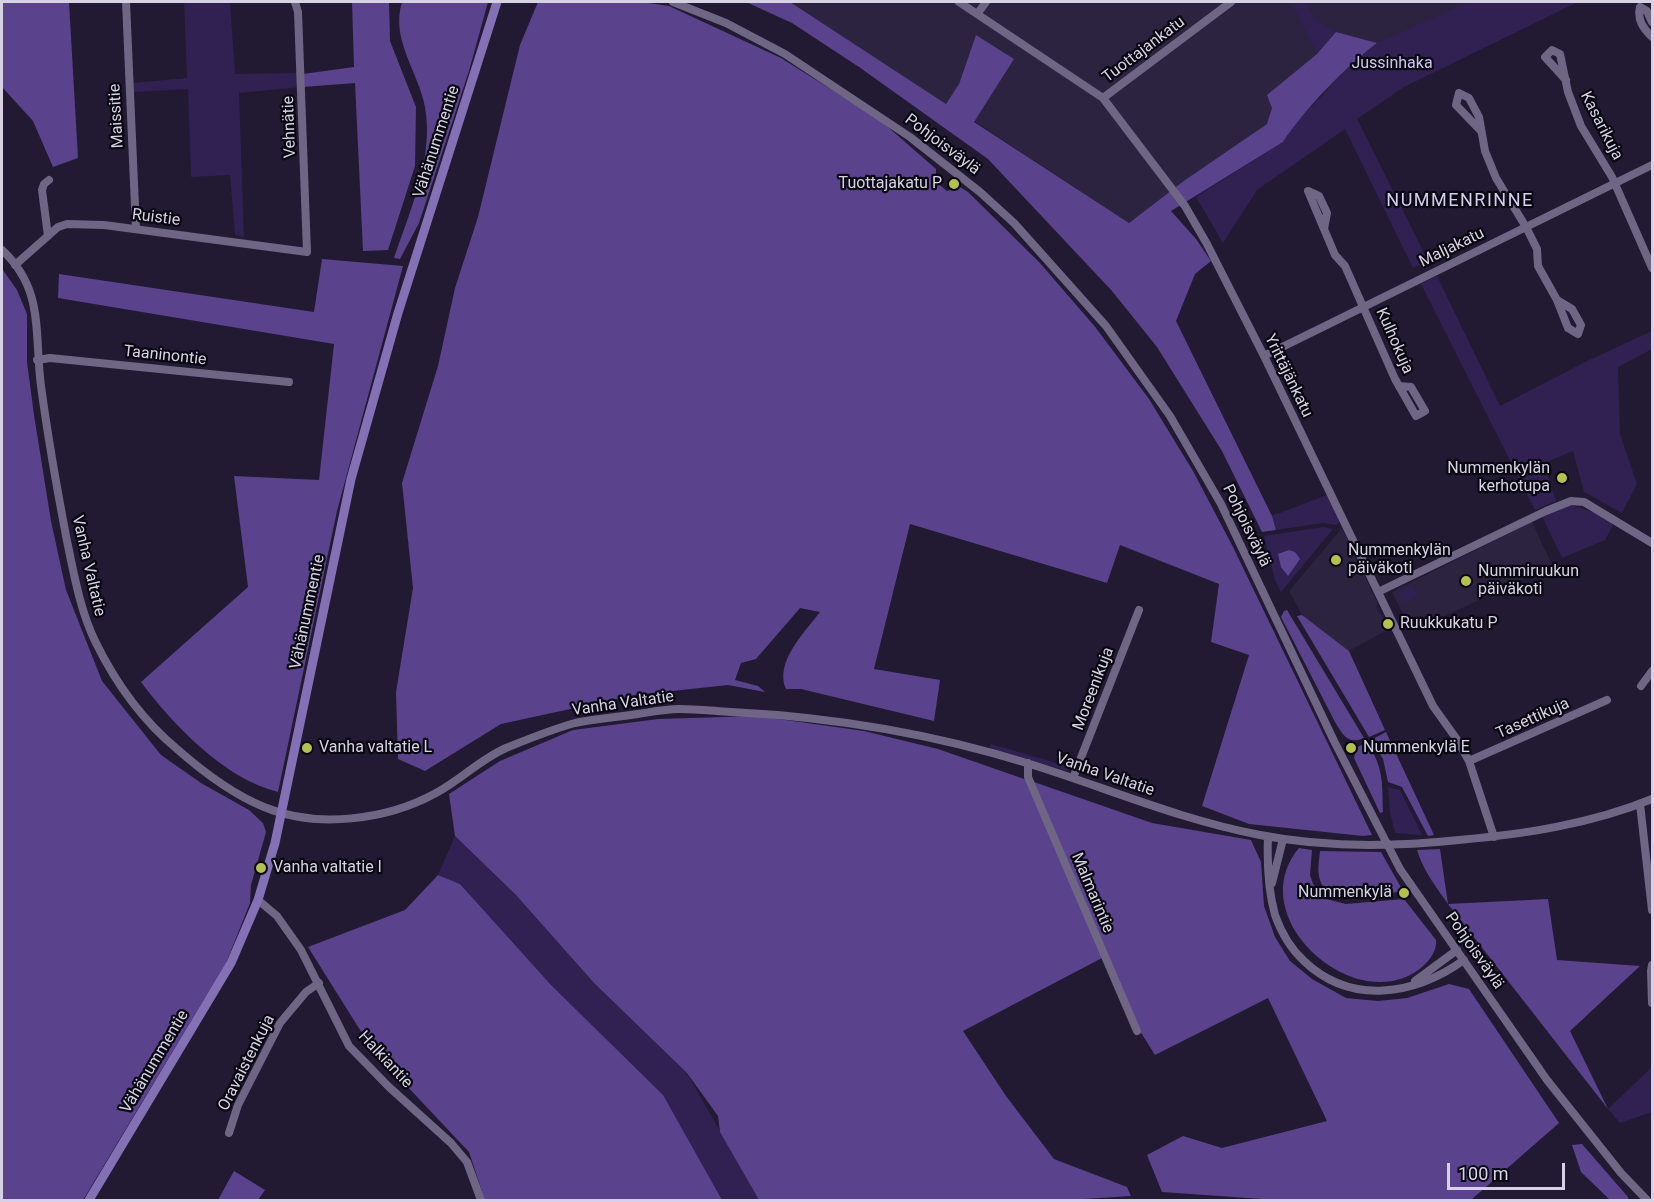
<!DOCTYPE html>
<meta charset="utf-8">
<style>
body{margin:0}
#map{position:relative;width:1654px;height:1202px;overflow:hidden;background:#211a32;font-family:Roboto,sans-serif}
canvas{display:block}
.frame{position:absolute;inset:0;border:3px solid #d6d2e3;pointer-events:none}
.scale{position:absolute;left:1447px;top:1163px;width:118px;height:27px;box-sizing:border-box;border:3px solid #d6d2e3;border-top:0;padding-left:8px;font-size:18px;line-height:21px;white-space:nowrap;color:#d6d2e3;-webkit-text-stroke:4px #090711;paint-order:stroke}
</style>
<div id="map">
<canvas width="1654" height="1202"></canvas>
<div class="frame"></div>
<div class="scale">100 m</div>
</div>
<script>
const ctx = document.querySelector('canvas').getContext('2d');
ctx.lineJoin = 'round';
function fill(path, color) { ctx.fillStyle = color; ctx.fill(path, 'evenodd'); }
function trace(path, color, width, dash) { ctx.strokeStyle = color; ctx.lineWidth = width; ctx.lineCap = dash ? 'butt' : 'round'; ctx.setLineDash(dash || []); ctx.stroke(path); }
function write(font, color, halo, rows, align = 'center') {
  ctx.font = font + ' Roboto,sans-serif'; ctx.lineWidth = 4.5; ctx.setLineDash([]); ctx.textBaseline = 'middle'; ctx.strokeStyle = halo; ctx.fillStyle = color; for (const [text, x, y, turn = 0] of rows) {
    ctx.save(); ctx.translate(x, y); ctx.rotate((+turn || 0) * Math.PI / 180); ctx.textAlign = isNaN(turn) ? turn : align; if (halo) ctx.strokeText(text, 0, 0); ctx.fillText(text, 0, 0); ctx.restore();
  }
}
const built = new Path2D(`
 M 790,2 L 1473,2 L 1267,124 L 1185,180 L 1129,223 L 974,121 L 1013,59 L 976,35 L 959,84 L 947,105 Z
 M 1532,522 L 1552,565 L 1412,632 L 1392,592 Z
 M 1342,528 L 1378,604 L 1376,606 L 1389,629 L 1349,651 L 1302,615 L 1289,591 Z`);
const green = new Path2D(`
 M 184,2 L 230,2 L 235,74 L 300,73 L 301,87 L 239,93 L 244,237 L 235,235 L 230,175 L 191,177 L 188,89 L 134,92 L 133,83 L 187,78 Z
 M 1291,2 L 1306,2 L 1315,20 L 1336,32 L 1317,54 Z
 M 1468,2 L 1578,2 L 1404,87 L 1357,119 L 1428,261 L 1413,268 L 1345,129 L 1257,190 L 1223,243 L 1196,197 L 1283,142 L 1294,125 L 1360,55 L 1377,43 Z
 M 1437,276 L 1500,406 L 1587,361 L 1652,331 L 1652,349 L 1618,367 L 1620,434 L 1637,484 L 1622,513 L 1584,492 L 1573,451 L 1544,463 L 1556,501 L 1535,510 L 1421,284 Z
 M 1327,495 L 1340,521 L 1336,525 L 1323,523 L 1276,530 L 1272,516 Z
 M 1572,505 L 1604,516 L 1614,523 L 1605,540 L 1562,558 L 1542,516 L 1558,507 Z
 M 1323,527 L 1333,529 L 1281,592 L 1275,580 L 1264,536 Z
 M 1412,585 L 1418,595 L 1403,603 L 1397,593 Z
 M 991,744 L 1073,768 L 1067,771 L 993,749 L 990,747 Z
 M 1388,787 L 1400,790 L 1422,835 L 1395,833 L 1390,812 Z
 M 455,836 L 516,895 L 594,983 L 687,1073 L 759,1200 L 722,1200 L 700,1162 L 552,986 L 460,884 L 438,875 Z
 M 1652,1067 L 1652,1112 L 1620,1123 L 1608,1109 Z`);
const forest = new Path2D(`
 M 2,2 L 69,2 L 78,158 L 53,167 L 33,121 L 2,87 Z
 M 352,2 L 389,2 L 390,41 L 416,107 L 415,166 L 388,250 L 363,251 L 355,83 L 303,87 L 303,74 L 354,67 Z
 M 402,2 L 488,2 L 469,71 L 419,223 L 400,259 L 394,258 C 410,210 434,159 425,107 C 419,73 390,39 402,2 Z
 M 538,2 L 642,2 L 669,6 L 781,58 L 880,120 L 936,169 L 936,182 L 947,191 L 960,187 L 968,192 L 1040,263 L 1096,328 L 1149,399 L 1193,471 L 1233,547 L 1372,835 L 1363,836 L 1249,824 L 1202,806 L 1249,655 L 1211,642 L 1219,584 L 1120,545 L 1107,583 L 910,524 L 874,669 L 940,680 L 934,721 L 801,689 L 786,689 C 774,662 805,632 820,612 L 800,608 L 756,659 L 741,663 L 735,680 L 758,686 L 765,692 L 728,685 L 635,695 L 501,724 L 425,771 L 398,759 L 396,692 L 413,588 L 402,483 L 438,366 L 455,288 L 478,217 L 520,45 Z
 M 746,2 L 790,2 L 946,104 L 959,84 L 976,35 L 1014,59 L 974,122 L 1129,223 L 1185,180 L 1267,124 L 1272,108 L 1267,95 L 1317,54 L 1336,32 L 1377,43 C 1346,66 1304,110 1283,142 L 1171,211 L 1196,239 L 1211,261 L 1195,274 L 1176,321 L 1272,516 L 1276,530 L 1262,532 L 1222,451 L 1157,347 L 1112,291 L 988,159 L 859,67 L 792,23 Z
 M 322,259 L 403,266 L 337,511 L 278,792 C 225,779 173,725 141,682 L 248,587 L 234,476 L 319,480 L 334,344 L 58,298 L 59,274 L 314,312 Z
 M 3,270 L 17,290 L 27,314 L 27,362 L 34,415 L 51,521 L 66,590 L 102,681 L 161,755 L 201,783 L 249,810 L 263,823 L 266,832 L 251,885 L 250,903 L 226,963 L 83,1200 L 2,1200 L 2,271 Z
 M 1287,610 L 1364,738 C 1348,745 1343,735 1335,722 L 1281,617 L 1284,611 Z
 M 1302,615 L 1349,651 L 1385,730 L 1369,737 L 1297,616 Z
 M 757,716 L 864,731 L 938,749 L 1027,780 L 1102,958 L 963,1031 L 1006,1096 L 1054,1159 L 1127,1187 L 1131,1196 L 1068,1200 L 759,1200 L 720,1132 L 718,1116 L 687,1073 L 594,983 L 516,895 L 455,836 L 449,794 L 500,761 L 573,730 L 658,719 Z
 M 1386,732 L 1434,835 L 1428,836 L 1402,787 L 1388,782 L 1383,759 L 1371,740 Z
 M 1367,742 C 1384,769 1382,782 1383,812 L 1380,813 L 1354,758 L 1356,748 Z
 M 1034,782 L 1152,823 L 1251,840 L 1261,862 L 1264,906 L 1275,937 L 1290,961 L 1312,979 L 1346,998 L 1378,1001 L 1407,998 L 1449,984 L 1469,989 L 1559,1123 L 1471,1200 L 1276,1200 L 1162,1192 L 1147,1155 L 1183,1136 L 1222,1148 L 1327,1121 L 1268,998 L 1155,1055 L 1140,1031 Z
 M 1299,848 L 1312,850 L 1310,875 L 1313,884 L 1326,899 L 1346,904 L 1404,899 L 1436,940 C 1437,951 1430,960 1422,967 C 1358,1021 1240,918 1299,848 Z
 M 1440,849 L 1448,904 L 1548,899 L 1557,960 L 1640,966 L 1570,1031 L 1608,1109 L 1448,904 C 1436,887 1423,870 1417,850 Z
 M 1320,851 L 1381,852 L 1403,891 C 1380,894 1329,909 1320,880 C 1317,871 1319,861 1320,851 Z
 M 438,875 L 460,884 L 552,986 L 663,1095 L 722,1200 L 485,1200 L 469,1152 L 372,1049 L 308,947 L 405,910 Z
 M 1582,1144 L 1628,1197 L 1628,1200 L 1610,1200 L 1581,1172 L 1572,1145 Z
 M 234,1171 L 265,1190 L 258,1200 L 218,1200 Z`);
const water = new Path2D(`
 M 1289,550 L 1295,552 L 1300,559 L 1288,576 L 1281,567 L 1278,554 Z`);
const minor = new Path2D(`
 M 126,2 L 136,229
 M 673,2 L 726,23 L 785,54 L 910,137 L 980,192 L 1014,223 L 1106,326 L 1170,416 L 1221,504 L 1334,741 L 1400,869 L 1547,1080 L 1621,1173 L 1647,1200
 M 959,2 L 1103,98 L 1185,206 L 1207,244 L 1264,356 L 1433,706 L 1458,741 L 1469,761 L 1494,837
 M 978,13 L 986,2
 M 1652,22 L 1647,11 L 1640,7 C 1637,20 1643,28 1652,37
 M 1566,80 L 1545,57 L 1552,50 L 1560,54 L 1568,92 L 1581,126 L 1612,177 L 1652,268
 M 1103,98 L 1231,2
 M 1481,131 L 1456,105 L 1459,93 L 1469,98 L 1479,117 L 1485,151 L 1496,178 L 1526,227 L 1537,249 L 1538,266 L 1557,300 L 1568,328 L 1578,334 L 1581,325 L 1572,309 L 1557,300
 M 1324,229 L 1308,191 L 1319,196 L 1327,213 L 1324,229 L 1335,255 L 1345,266 L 1395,379 L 1416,416 L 1425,411 L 1411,387 L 1399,386
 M 48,236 L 42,190 L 44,184 L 49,180
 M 2,250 C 45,290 34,333 41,386 C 48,438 57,489 67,541 C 74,574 80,610 95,641 C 115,682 142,720 177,749 C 202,771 232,794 264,807 C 317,829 387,820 436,793 C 460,780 481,759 506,748 C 528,739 553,729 575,723 C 595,719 617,717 638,714 C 651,712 665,709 679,709 C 696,709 714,711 731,712 C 832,717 934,734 1030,764 C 1107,788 1181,820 1260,835 C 1326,848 1392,847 1459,840 C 1525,834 1591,824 1652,799
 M 15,265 L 58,227 L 67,224 L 104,225 L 307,252 L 298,12 L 295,2
 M 1264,356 L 1652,165
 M 37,360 L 50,358 L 289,382
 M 1378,592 L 1546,511 L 1571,501 L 1584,502 L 1652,543
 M 1641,686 L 1652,671
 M 1469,761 L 1607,700
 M 1028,763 L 1028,777 L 1137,1031
 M 1073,778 L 1139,610
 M 1640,804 L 1652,910
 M 1268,837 C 1267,863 1268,890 1275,915 C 1281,932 1291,949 1304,961 C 1351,1006 1415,995 1464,960
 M 1272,883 L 1283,839
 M 258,900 L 277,916 L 301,950 L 349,1046 L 389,1087 L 451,1143 L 467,1162 L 481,1200
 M 1652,965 L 1651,971 L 1652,1003
 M 1415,981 L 1457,950
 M 229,1133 L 238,1105 L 280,1023 L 306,992 L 319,983`);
const major = new Path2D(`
 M 89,1200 L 231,963 L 258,900 L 275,843 L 351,479 L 398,313 L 497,2`);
const markers = [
 [954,184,6,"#b3c24b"],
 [1562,478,6,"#b3c24b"],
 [1336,560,6,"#b3c24b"],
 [1466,581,6,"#b3c24b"],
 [1388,624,6,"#b3c24b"],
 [307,748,6,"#b3c24b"],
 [1351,748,6,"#b3c24b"],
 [261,868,6,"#b3c24b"],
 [1404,893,6,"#b3c24b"]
];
const streetNames = [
 ["Tuottajankatu",1144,50,-37],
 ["Maissitie",117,116,-93],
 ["Kasarikuja",1601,126,63],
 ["Vehnätie",290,127,-92],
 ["Vähänummentie",437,142,-72],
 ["Pohjoisväylä",942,145,37],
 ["Ruistie",156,218,7],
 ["Maljakatu",1452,248,-26],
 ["Kulhokuja",1394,341,66],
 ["Taaninontie",165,356,6],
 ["Yrittäjänkatu",1288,376,64],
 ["Pohjoisväylä",1246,526,64],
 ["Vanha Valtatie",88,566,77],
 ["Vähänummentie",308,612,-78],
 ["Moreenikuja",1094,689,-69],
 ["Vanha Valtatie",623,704,-8],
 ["Tasettikuja",1533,719,-24],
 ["Vanha Valtatie",1105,775,19],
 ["Malmarintie",1092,893,67],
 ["Pohjoisväylä",1474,951,55],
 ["Halkiantie",385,1060,47],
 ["Vähänummentie",155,1062,-59],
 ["Oravaistenkuja",247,1063,-63]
];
const parkNames = [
 ["Jussinhaka",1392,64]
];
const poiNames = [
 ["Tuottajakatu P",942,184,"right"],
 ["Nummenkylän",1550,469,"right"],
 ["kerhotupa",1550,487,"right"],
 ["Nummenkylän",1348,551],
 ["päiväkoti",1348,569],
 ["Nummiruukun",1478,572],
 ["päiväkoti",1478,590],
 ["Ruukkukatu P",1400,624],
 ["Vanha valtatie L",319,748],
 ["Nummenkylä E",1363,748],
 ["Vanha valtatie I",273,868],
 ["Nummenkylä",1392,893,"right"]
];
const neighbourhoodNames = [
 ["NUMMENRINNE",1460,201]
];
fill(built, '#2b2340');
fill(green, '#312052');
fill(forest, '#5a428d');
fill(water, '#5d4591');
trace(minor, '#6e6684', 8);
trace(major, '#8470b5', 9);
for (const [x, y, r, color] of markers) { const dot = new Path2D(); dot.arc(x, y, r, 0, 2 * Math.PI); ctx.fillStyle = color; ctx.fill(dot); trace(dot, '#090711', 2); }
write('16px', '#d6d2e3', '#090711', streetNames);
write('16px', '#cec4ef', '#090711', parkNames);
write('16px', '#d6d2e3', '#090711', poiNames, 'left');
ctx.letterSpacing = '1.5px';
write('18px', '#d5cdee', '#090711', neighbourhoodNames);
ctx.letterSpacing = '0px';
</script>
